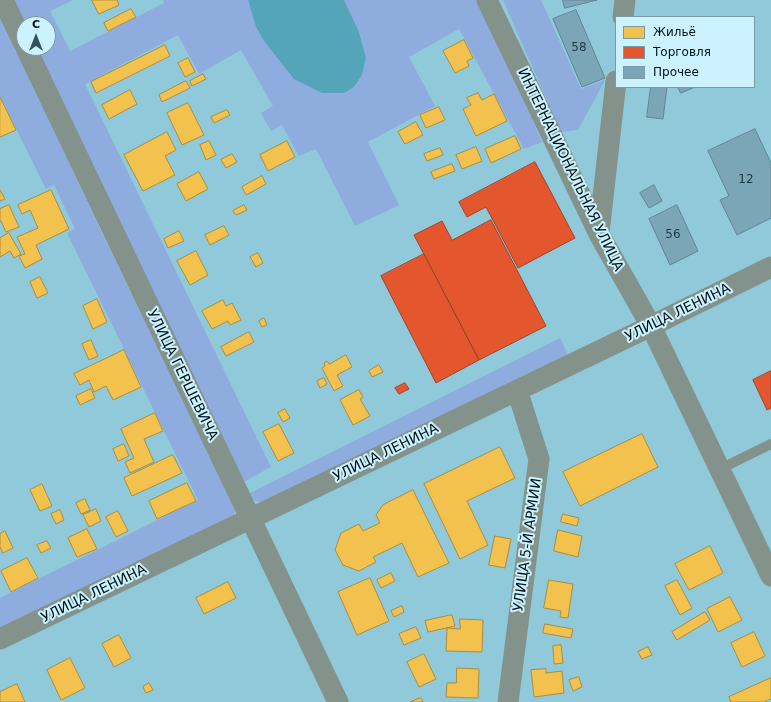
<!DOCTYPE html>
<meta charset="utf-8">
<style>
body{margin:0}
#map{position:relative;width:771px;height:702px;overflow:hidden;background:#90c9da;font-family:"DejaVu Sans",sans-serif}
canvas{display:block}
.legend{position:absolute;left:615px;top:16px;width:140px;height:72px;box-sizing:border-box;background:#cbf2fe;border:1px solid #7a99a3;margin:0;padding:5px 7px;list-style:none;font-size:12px;color:#00141a}
.legend li{display:flex;align-items:center;gap:8px;height:20px}
.legend b{width:20px;border:1px solid #7a99a3}
.north{position:absolute;left:16px;top:16px;width:40px;height:40px;box-sizing:border-box;background:#cbf2fe;border:1px solid #7a99a3;border-radius:50%;rotate:0deg;font-size:11px;font-weight:700;line-height:16px;text-align:center;color:#00141a}
.north::after{content:'';display:block;margin:auto;width:14px;height:18px;background:#32535d;clip-path:polygon(50% 0,100% 100%,50% 72%,0 100%)}
</style>
<div id="map">
<canvas width="771" height="702"></canvas>
<ul class="legend">
<li><b style="height:11px;background:#f2c14e"></b>Жильё</li>
<li><b style="height:11px;background:#e4572e"></b>Торговля</li>
<li><b style="height:11px;background:#7aa6b8"></b>Прочее</li>
</ul>
<div class="north">С</div>
</div>
<script>
const ctx = document.querySelector('canvas').getContext('2d');
ctx.lineJoin = 'round';
function fill(path, color) { ctx.fillStyle = color; ctx.fill(path, 'evenodd'); }
function trace(path, color, width, dash) { ctx.strokeStyle = color; ctx.lineWidth = width; ctx.lineCap = dash ? 'butt' : 'round'; ctx.setLineDash(dash || []); ctx.stroke(path); }
function write(font, color, halo, rows, align = 'center') {
  ctx.font = font + ' "DejaVu Sans",sans-serif'; ctx.lineWidth = 4; ctx.setLineDash([]); ctx.textBaseline = 'middle'; ctx.strokeStyle = halo; ctx.fillStyle = color; for (const [text, x, y, turn = 0] of rows) {
    ctx.save(); ctx.translate(x, y); ctx.rotate((+turn || 0) * Math.PI / 180); ctx.textAlign = isNaN(turn) ? turn : align; if (halo) ctx.strokeText(text, 0, 0); ctx.fillText(text, 0, 0); ctx.restore();
  }
}
const green = new Path2D(`
 M 8,0 L 73,0 L 50,11 L 70,51 L 164,3 L 163,0 L 248,0 L 256,27 L 264,41 L 322,93 L 344,93 L 354,87 L 362,75 L 366,58 L 359,32 L 344,0 L 481,0 L 542,142 L 524,149 L 459,29 L 409,57 L 435,106 L 368,142 L 399,205 L 355,226 L 316,149 L 299,156 L 282,125 L 271,131 L 261,113 L 273,106 L 241,50 L 199,74 L 178,35 L 85,84 L 271,467 L 242,483 L 30,48 L 48,48 L 48,24 L 24,24 Z
 M 503,0 L 541,0 L 581,89 L 605,80 L 578,130 L 561,132 Z
 M 0,15 L 101,231 L 232,502 L 235,510 L 234,515 L 0,634 L 0,598 L 198,500 L 67,233 L 75,229 L 54,185 L 46,189 L 0,96 Z
 M 560,338 L 569,357 L 264,502 L 255,501 L 248,494 Z`);
const water = new Path2D(`
 M 248,0 L 344,0 L 359,32 L 366,58 L 362,75 L 354,87 L 344,93 L 322,93 L 294,79 L 264,41 L 256,27 Z`);
const homes = new Path2D(`
 M 92,0 L 117,0 L 119,5 L 99,14 Z
 M 131,9 L 136,17 L 108,31 L 104,23 Z
 M 464,40 L 473,58 L 467,61 L 469,66 L 455,73 L 443,51 Z
 M 165,45 L 170,56 L 96,93 L 91,82 Z
 M 188,58 L 195,72 L 185,77 L 178,63 Z
 M 203,74 L 206,79 L 192,86 L 190,81 Z
 M 186,81 L 190,88 L 162,102 L 159,95 Z
 M 130,90 L 137,104 L 109,119 L 102,105 Z
 M 478,93 L 482,100 L 494,94 L 507,121 L 476,136 L 463,109 L 471,105 L 467,98 Z
 M 0,97 L 16,130 L 0,137 Z
 M 188,103 L 204,135 L 182,145 L 167,113 Z
 M 439,107 L 445,120 L 426,128 L 420,115 Z
 M 227,110 L 230,115 L 214,123 L 211,117 Z
 M 416,122 L 423,135 L 405,144 L 398,132 Z
 M 167,132 L 176,150 L 165,156 L 175,175 L 143,191 L 124,155 Z
 M 515,136 L 521,149 L 491,163 L 485,149 Z
 M 209,141 L 216,155 L 206,160 L 200,145 Z
 M 287,141 L 295,157 L 268,171 L 260,155 Z
 M 476,147 L 482,161 L 462,169 L 456,155 Z
 M 440,148 L 443,155 L 427,161 L 424,154 Z
 M 232,154 L 237,162 L 226,168 L 221,160 Z
 M 452,164 L 455,171 L 434,179 L 431,172 Z
 M 199,172 L 208,189 L 186,201 L 177,184 Z
 M 262,176 L 266,184 L 246,195 L 242,187 Z
 M 0,190 L 5,199 L 0,201 Z
 M 51,190 L 69,229 L 36,245 L 42,259 L 25,268 L 19,256 L 25,254 L 17,237 L 38,228 L 30,210 L 22,214 L 18,205 Z
 M 9,205 L 19,227 L 6,232 L 1,221 L 0,221 L 0,209 Z
 M 244,205 L 247,210 L 236,215 L 233,211 Z
 M 224,226 L 229,235 L 210,245 L 205,235 Z
 M 179,231 L 184,241 L 168,248 L 164,239 Z
 M 9,233 L 21,254 L 14,258 L 10,251 L 0,257 L 0,238 Z
 M 196,251 L 208,275 L 190,285 L 177,261 Z
 M 258,253 L 263,263 L 256,267 L 250,257 Z
 M 40,277 L 48,293 L 37,298 L 30,282 Z
 M 97,299 L 107,322 L 93,329 L 83,306 Z
 M 223,300 L 226,306 L 232,303 L 241,320 L 230,325 L 228,321 L 212,329 L 202,311 Z
 M 264,318 L 267,325 L 262,327 L 259,321 Z
 M 249,332 L 254,342 L 226,356 L 221,347 Z
 M 91,340 L 98,356 L 89,360 L 82,344 Z
 M 124,350 L 141,387 L 113,400 L 106,386 L 94,392 L 89,380 L 80,385 L 74,374 Z
 M 346,355 L 352,367 L 337,375 L 343,386 L 334,391 L 322,368 L 325,366 L 324,363 L 327,361 L 329,364 Z
 M 379,365 L 383,372 L 372,377 L 369,371 Z
 M 324,378 L 327,384 L 320,388 L 317,381 Z
 M 91,389 L 95,398 L 80,405 L 76,396 Z
 M 359,390 L 363,397 L 360,399 L 370,416 L 353,425 L 340,400 Z
 M 285,409 L 290,418 L 283,422 L 278,413 Z
 M 155,413 L 163,431 L 144,439 L 154,462 L 130,473 L 125,462 L 134,458 L 121,429 Z
 M 279,424 L 294,453 L 278,461 L 263,432 Z
 M 642,434 L 658,467 L 580,506 L 563,472 Z
 M 124,444 L 129,456 L 118,461 L 113,449 Z
 M 500,447 L 515,478 L 467,501 L 488,545 L 460,559 L 424,484 Z
 M 173,455 L 182,473 L 132,496 L 124,478 Z
 M 187,483 L 196,501 L 157,519 L 149,501 Z
 M 42,484 L 52,506 L 40,511 L 30,490 Z
 M 413,490 L 449,563 L 418,577 L 402,543 L 373,557 L 376,562 L 359,571 L 343,565 L 335,550 L 341,533 L 359,524 L 363,531 L 380,523 L 376,515 L 383,505 Z
 M 85,499 L 90,510 L 81,514 L 76,503 Z
 M 96,509 L 101,521 L 89,527 L 83,515 Z
 M 60,510 L 64,520 L 56,524 L 51,514 Z
 M 118,511 L 128,531 L 116,537 L 106,517 Z
 M 563,514 L 579,518 L 577,526 L 561,522 Z
 M 87,529 L 97,549 L 77,557 L 68,538 Z
 M 558,530 L 582,536 L 578,557 L 554,551 Z
 M 5,531 L 13,548 L 3,553 L 0,547 L 0,534 Z
 M 495,536 L 511,539 L 505,568 L 489,565 Z
 M 47,541 L 51,548 L 41,553 L 37,545 Z
 M 710,546 L 723,573 L 689,590 L 675,564 Z
 M 27,558 L 38,578 L 11,592 L 1,571 Z
 M 391,573 L 395,581 L 381,588 L 377,580 Z
 M 370,578 L 389,621 L 357,635 L 338,592 Z
 M 549,580 L 573,584 L 568,618 L 560,617 L 561,611 L 544,608 Z
 M 677,580 L 692,608 L 680,615 L 665,586 Z
 M 228,582 L 236,598 L 204,614 L 196,598 Z
 M 730,597 L 742,620 L 718,632 L 707,609 Z
 M 402,606 L 404,612 L 394,617 L 391,611 Z
 M 705,612 L 710,620 L 677,640 L 672,632 Z
 M 452,615 L 455,626 L 428,632 L 425,621 Z
 M 460,619 L 483,620 L 482,652 L 446,651 L 447,628 L 460,629 Z
 M 545,624 L 573,629 L 571,638 L 543,633 Z
 M 416,627 L 421,638 L 404,645 L 399,634 Z
 M 754,632 L 765,656 L 742,667 L 731,643 Z
 M 119,635 L 131,658 L 114,667 L 102,644 Z
 M 561,645 L 563,663 L 554,664 L 553,646 Z
 M 648,647 L 652,655 L 642,659 L 638,652 Z
 M 424,654 L 436,679 L 419,687 L 407,662 Z
 M 70,658 L 85,688 L 61,700 L 47,670 Z
 M 457,668 L 479,669 L 478,698 L 446,697 L 447,683 L 456,683 Z
 M 546,669 L 546,673 L 562,671 L 564,693 L 534,697 L 531,670 Z
 M 579,677 L 582,687 L 573,691 L 569,680 Z
 M 771,678 L 771,699 L 764,702 L 731,702 L 729,697 Z
 M 149,683 L 153,690 L 146,693 L 143,687 Z
 M 17,684 L 25,702 L 0,702 L 0,692 Z
 M 421,698 L 423,702 L 410,702 Z`);
const shops = new Path2D(`
 M 535,162 L 575,238 L 518,268 L 486,207 L 467,217 L 459,202 Z
 M 491,220 L 546,326 L 479,360 L 414,235 L 442,221 L 452,240 Z
 M 424,254 L 479,360 L 436,383 L 381,276 Z
 M 771,371 L 771,408 L 767,410 L 753,380 Z
 M 405,383 L 409,389 L 399,394 L 395,388 Z`);
const building = new Path2D(`
 M 563,0 L 597,0 L 565,8 Z
 M 576,10 L 605,78 L 582,87 L 553,19 Z
 M 651,87 L 667,87 L 663,119 L 647,117 Z
 M 678,87 L 695,87 L 681,93 Z
 M 755,129 L 771,163 L 771,218 L 737,235 L 720,200 L 729,196 L 708,151 Z
 M 654,185 L 662,201 L 649,208 L 640,193 Z
 M 677,205 L 698,251 L 670,265 L 649,219 Z`);
const service = new Path2D(`
 M 720,469 L 771,444`);
const minor = new Path2D(`
 M 3,0 L 24,44
 M 487,0 L 599,234 L 651,326 L 771,576
 M 623,17 L 625,0
 M 26,48 L 338,702
 M 599,233 L 616,81
 M 0,639 L 651,326 L 771,267
 M 508,702 L 539,459 L 517,390`);
const numberNames = [
 ["58",579,48],
 ["12",746,180],
 ["56",673,235]
];
const streetNames = [
 ["ИНТЕРНАЦИОНАЛЬНАЯ УЛИЦА",570,170,64],
 ["УЛИЦА ЛЕНИНА",678,313,-26],
 ["УЛИЦА ГЕРШЕВИЧА",182,375,64],
 ["УЛИЦА ЛЕНИНА",386,453,-26],
 ["УЛИЦА 5-Й АРМИИ",528,545,-82],
 ["УЛИЦА ЛЕНИНА",94,594,-26]
];
fill(green, '#8facde');
fill(water, '#54a4ba');
fill(homes, '#f2c14e');
trace(homes, '#a98d3e', 1);
fill(shops, '#e4572e');
trace(shops, '#a04328', 1);
fill(building, '#7aa6b8');
trace(building, '#608594', 1);
trace(service, '#83928a', 10);
trace(minor, '#83928a', 21);
write('12px', '#1e3842', null, numberNames);
write('14px', '#00141a', '#cbf2fe', streetNames);
</script>
